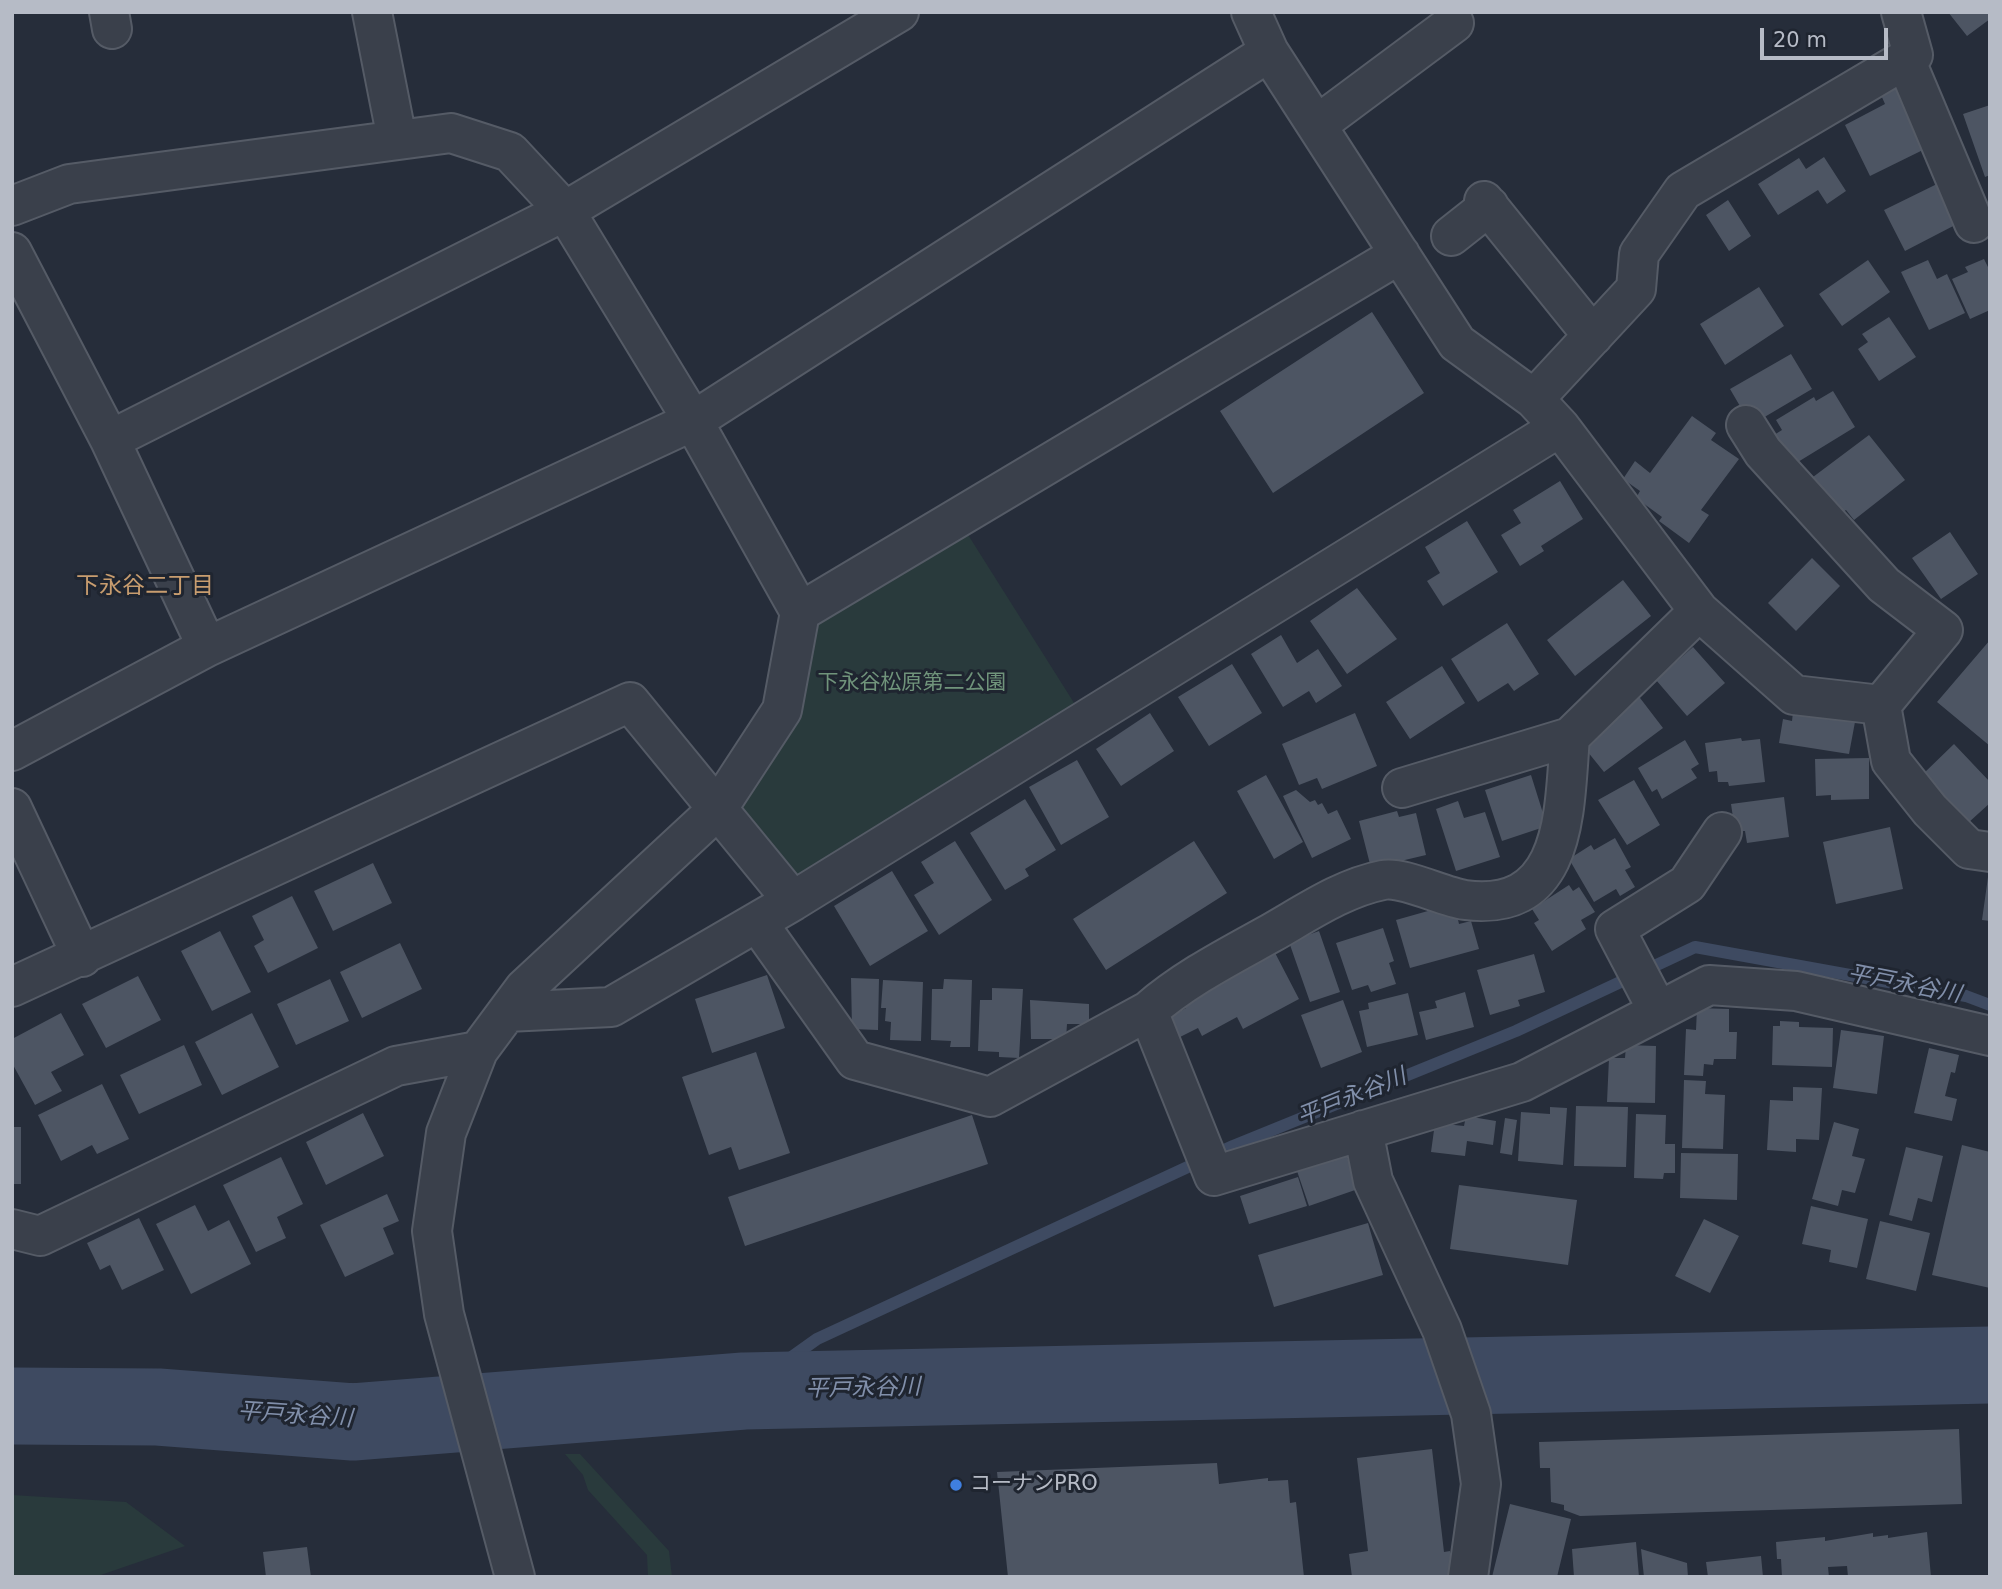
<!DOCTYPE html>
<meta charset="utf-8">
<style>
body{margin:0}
#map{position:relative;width:2002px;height:1589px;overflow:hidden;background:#262d3a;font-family:"DejaVu Sans",sans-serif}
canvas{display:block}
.frame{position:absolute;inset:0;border:14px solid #b6bbc6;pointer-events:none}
.scale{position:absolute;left:1760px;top:28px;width:128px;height:32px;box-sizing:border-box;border:4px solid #b6bbc6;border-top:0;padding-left:9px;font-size:21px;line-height:24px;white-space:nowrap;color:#b6bbc6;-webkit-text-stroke:5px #1f2530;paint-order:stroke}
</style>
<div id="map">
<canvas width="2002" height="1589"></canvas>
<div class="frame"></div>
<div class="scale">20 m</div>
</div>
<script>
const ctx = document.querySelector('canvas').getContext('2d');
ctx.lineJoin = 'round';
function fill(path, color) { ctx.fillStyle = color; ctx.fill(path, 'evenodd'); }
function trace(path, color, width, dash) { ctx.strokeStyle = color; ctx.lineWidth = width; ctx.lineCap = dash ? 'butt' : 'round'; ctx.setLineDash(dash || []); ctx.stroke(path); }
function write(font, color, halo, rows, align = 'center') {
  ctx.font = font + ' "DejaVu Sans","Noto Sans JP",sans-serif'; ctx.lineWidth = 6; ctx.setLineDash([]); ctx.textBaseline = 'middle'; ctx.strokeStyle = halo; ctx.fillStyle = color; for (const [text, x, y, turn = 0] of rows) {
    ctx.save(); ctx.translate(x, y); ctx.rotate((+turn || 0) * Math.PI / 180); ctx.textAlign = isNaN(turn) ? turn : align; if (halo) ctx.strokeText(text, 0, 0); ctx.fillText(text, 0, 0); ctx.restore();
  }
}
const green = new Path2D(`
 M 965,530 L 1076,706 L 796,877 L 739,807 L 816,618 Z
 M 565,1454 L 580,1454 L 669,1551 L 672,1577 L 648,1577 L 647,1555 L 588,1490 L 583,1475 Z
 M 12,1495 L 126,1502 L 185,1546 L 95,1577 L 12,1577 Z`);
const stream = new Path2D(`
 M 744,1391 L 817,1339 L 1233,1146 L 1516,1031 L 1695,947 L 1966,996 L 1990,1005`);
const river = new Path2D(`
 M 12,1406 L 158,1407 L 353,1422 L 744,1391 L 1990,1365`);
const building = new Path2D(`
 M 1948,12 L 1990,12 L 1990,19 L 1967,36 Z
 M 1898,86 L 1929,147 L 1870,176 L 1845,125 L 1885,104 L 1881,95 Z
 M 1990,105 L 1990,175 L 1985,177 L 1963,114 Z
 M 1824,157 L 1846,191 L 1827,204 L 1818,190 L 1778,215 L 1758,184 L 1799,158 L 1806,169 Z
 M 1939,183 L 1959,223 L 1905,251 L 1884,210 Z
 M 1728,200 L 1751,236 L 1729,251 L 1706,215 Z
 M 1984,259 L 1990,271 L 1990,310 L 1970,319 L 1952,279 L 1968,272 L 1965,267 Z
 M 1868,260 L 1890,292 L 1842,326 L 1819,294 Z
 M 1928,260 L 1937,279 L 1947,274 L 1965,313 L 1929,330 L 1901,272 Z
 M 1759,287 L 1784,326 L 1725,365 L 1700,324 Z
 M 1372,312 L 1424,393 L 1273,493 L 1220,411 Z
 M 1889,317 L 1916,357 L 1879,381 L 1858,349 L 1868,342 L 1862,334 Z
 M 1791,354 L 1812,389 L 1751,425 L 1730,389 Z
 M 1833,391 L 1855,427 L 1793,465 L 1774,435 L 1782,430 L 1776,420 L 1814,397 L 1816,401 Z
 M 1692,416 L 1716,433 L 1711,440 L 1739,459 L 1701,510 L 1709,515 L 1689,543 L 1659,521 L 1662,517 L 1636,498 L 1640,491 L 1623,479 L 1635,461 L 1650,473 Z
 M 1869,435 L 1905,480 L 1854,520 L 1846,510 L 1835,518 L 1805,483 Z
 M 1560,481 L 1583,519 L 1541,546 L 1544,551 L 1520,566 L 1501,535 L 1521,523 L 1513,510 Z
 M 1467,521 L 1498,572 L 1443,606 L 1427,581 L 1440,573 L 1425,547 Z
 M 1950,532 L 1978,574 L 1941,599 L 1912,558 Z
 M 1812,558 L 1840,586 L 1796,631 L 1768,603 Z
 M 1623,580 L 1651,616 L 1575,676 L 1547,640 Z
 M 1357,588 L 1397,639 L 1347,674 L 1310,621 Z
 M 1507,623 L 1539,674 L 1514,691 L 1508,683 L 1478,702 L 1451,659 Z
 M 1281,635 L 1297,663 L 1318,649 L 1342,686 L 1316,703 L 1309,691 L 1283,707 L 1251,654 Z
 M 1990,640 L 1990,746 L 1937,702 Z
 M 1693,647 L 1725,683 L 1687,716 L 1656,680 Z
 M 1232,664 L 1262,713 L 1209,746 L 1178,697 Z
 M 1442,666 L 1465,703 L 1410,739 L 1386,702 Z
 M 1637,694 L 1663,728 L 1604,772 L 1583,746 Z
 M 1793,712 L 1855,722 L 1849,754 L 1779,743 L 1783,719 L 1792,721 Z
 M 1150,713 L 1174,751 L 1121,786 L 1096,749 Z
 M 1355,713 L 1377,766 L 1322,789 L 1317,778 L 1299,785 L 1282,744 Z
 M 1741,738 L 1742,741 L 1760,739 L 1765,782 L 1729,786 L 1728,782 L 1718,782 L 1717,771 L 1709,772 L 1705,743 Z
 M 1685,740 L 1699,764 L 1691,769 L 1697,778 L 1662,799 L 1657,789 L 1652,792 L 1638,768 Z
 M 1954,744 L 1990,782 L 1990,803 L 1968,823 L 1922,775 Z
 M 1869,758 L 1869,799 L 1831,800 L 1831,795 L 1816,796 L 1815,759 Z
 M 1077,760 L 1109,817 L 1061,845 L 1029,787 Z
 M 1266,775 L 1303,842 L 1274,859 L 1237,791 Z
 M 1531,775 L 1547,826 L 1502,841 L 1485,790 Z
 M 1634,780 L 1660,825 L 1627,845 L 1598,800 Z
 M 1296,790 L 1310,802 L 1315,800 L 1318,805 L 1322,803 L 1328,814 L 1337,810 L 1351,839 L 1312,858 L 1283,796 Z
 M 1784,797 L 1789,837 L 1747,843 L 1745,831 L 1735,831 L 1731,804 Z
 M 1025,799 L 1056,850 L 1025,869 L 1029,876 L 1005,890 L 970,833 Z
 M 1458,801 L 1464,818 L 1485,812 L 1500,857 L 1456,871 L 1436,809 Z
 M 1397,811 L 1399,817 L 1416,813 L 1426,855 L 1371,868 L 1359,821 Z
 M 1890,827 L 1903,889 L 1836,904 L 1823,842 Z
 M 1615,838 L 1631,867 L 1625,870 L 1635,887 L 1620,896 L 1616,889 L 1594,902 L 1569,859 L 1591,845 L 1594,850 Z
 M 955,841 L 992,900 L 939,935 L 914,895 L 934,883 L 921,862 Z
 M 1194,841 L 1227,893 L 1106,970 L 1073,919 Z
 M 373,863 L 392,903 L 333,931 L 314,891 Z
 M 892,871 L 928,931 L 870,966 L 834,906 Z
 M 1988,877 L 1990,877 L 1990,921 L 1982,920 Z
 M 1569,885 L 1573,891 L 1579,887 L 1595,912 L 1581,920 L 1586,929 L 1552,951 L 1534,923 L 1539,920 L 1532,909 Z
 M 292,896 L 318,948 L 268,973 L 254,946 L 264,940 L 252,916 Z
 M 1442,907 L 1456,911 L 1459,924 L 1471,921 L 1479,949 L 1410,968 L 1396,920 Z
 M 1383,928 L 1394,961 L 1389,963 L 1396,984 L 1371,992 L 1368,985 L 1352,990 L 1336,943 Z
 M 220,931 L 251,992 L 212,1011 L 181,951 Z
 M 1319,931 L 1340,992 L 1310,1002 L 1289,942 Z
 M 400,943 L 422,989 L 362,1018 L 340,972 Z
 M 1272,947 L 1299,999 L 1243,1029 L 1237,1017 L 1202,1036 L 1198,1028 L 1180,1037 L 1169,1018 L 1186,1008 L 1184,1003 Z
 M 1534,954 L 1545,992 L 1518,1000 L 1520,1006 L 1490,1015 L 1477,970 Z
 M 767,975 L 785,1028 L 712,1053 L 695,999 Z
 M 138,976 L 161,1020 L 106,1048 L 82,1004 Z
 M 851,978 L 879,979 L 878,1030 L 852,1029 Z
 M 330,979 L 349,1021 L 296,1045 L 277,1004 Z
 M 944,979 L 972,980 L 970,1047 L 950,1047 L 951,1041 L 931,1040 L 932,989 L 943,989 Z
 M 883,980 L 923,982 L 921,1041 L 890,1040 L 891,1022 L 885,1021 L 886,1008 L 881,1008 Z
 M 992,988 L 1023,989 L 1019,1058 L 999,1057 L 999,1052 L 978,1051 L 980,1000 L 992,1000 Z
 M 1465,992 L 1474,1027 L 1426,1040 L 1419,1012 L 1437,1008 L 1435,1001 Z
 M 1408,993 L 1418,1035 L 1367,1047 L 1359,1011 L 1369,1009 L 1368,1003 Z
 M 1030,1000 L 1089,1004 L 1089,1024 L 1067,1024 L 1066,1039 L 1031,1039 Z
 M 1343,1000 L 1362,1052 L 1321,1068 L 1301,1015 Z
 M 1697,1008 L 1729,1009 L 1729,1032 L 1737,1032 L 1736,1059 L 1714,1059 L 1713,1065 L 1704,1064 L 1703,1076 L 1684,1075 L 1686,1029 L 1696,1030 Z
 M 61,1013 L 84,1055 L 51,1072 L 62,1091 L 35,1105 L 12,1063 L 12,1039 Z
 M 252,1013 L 279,1067 L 222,1095 L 195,1042 Z
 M 1780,1021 L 1799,1022 L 1799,1027 L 1833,1028 L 1832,1067 L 1772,1065 L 1773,1026 L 1780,1026 Z
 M 1841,1030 L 1884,1036 L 1877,1094 L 1833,1088 Z
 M 184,1045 L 202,1085 L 139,1114 L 120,1075 Z
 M 1626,1045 L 1656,1046 L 1655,1103 L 1607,1102 L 1609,1058 L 1625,1058 Z
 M 1929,1048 L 1959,1055 L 1955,1073 L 1951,1072 L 1945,1096 L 1957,1099 L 1952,1121 L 1914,1113 Z
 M 756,1052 L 790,1153 L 739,1170 L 731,1147 L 709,1155 L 682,1077 Z
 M 1684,1080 L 1706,1081 L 1705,1094 L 1725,1095 L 1723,1149 L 1682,1148 Z
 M 102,1084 L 129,1139 L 97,1154 L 92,1145 L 61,1161 L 38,1115 Z
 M 1793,1087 L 1822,1088 L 1819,1140 L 1796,1139 L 1796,1152 L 1767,1150 L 1770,1100 L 1793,1101 Z
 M 1576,1106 L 1628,1107 L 1626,1167 L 1574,1166 Z
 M 1550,1107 L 1567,1108 L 1563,1165 L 1518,1161 L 1521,1112 L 1550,1114 Z
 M 363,1113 L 384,1156 L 326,1185 L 306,1142 Z
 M 1636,1114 L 1666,1115 L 1665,1144 L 1675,1144 L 1675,1173 L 1664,1173 L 1663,1179 L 1634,1178 Z
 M 972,1115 L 988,1164 L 745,1246 L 728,1197 Z
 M 1466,1116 L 1496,1121 L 1493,1145 L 1467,1141 L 1465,1156 L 1431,1152 L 1435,1123 L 1464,1126 Z
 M 1505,1118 L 1517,1120 L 1512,1155 L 1500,1153 Z
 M 1834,1122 L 1859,1129 L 1852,1156 L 1865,1159 L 1855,1193 L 1842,1190 L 1838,1206 L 1812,1199 Z
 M 12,1127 L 21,1127 L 21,1184 L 12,1184 Z
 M 1962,1145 L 1990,1152 L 1990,1288 L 1932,1275 Z
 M 1906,1147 L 1943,1156 L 1932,1202 L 1918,1198 L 1912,1221 L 1889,1215 Z
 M 1681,1153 L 1738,1154 L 1737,1200 L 1680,1198 Z
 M 1346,1154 L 1358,1189 L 1309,1206 L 1297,1171 Z
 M 281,1157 L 303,1204 L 277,1217 L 286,1238 L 256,1252 L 223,1185 Z
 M 1298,1177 L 1307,1206 L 1249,1224 L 1240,1196 Z
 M 1459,1185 L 1577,1200 L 1568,1265 L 1450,1249 Z
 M 387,1194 L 399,1221 L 383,1228 L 394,1254 L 345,1277 L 320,1225 Z
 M 195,1205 L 208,1231 L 229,1220 L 251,1264 L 191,1294 L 156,1224 Z
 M 1811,1206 L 1868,1219 L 1857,1268 L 1829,1262 L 1831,1250 L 1802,1244 Z
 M 139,1218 L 164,1270 L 122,1290 L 110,1265 L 100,1270 L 87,1243 Z
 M 1704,1219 L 1739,1236 L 1710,1293 L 1675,1276 Z
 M 1880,1221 L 1930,1233 L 1916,1291 L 1866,1279 Z
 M 1368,1223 L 1383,1275 L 1274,1307 L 1258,1255 Z
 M 1959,1429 L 1962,1504 L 1580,1516 L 1564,1510 L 1564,1505 L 1551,1502 L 1550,1468 L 1540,1468 L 1539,1442 Z
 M 1432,1449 L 1444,1552 L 1450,1551 L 1453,1577 L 1352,1577 L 1349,1554 L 1368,1551 L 1357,1458 Z
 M 1217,1463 L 1219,1484 L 1268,1478 L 1268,1481 L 1288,1480 L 1290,1503 L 1296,1502 L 1304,1577 L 1008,1577 L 997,1472 Z
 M 1510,1504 L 1571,1519 L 1557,1577 L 1492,1577 Z
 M 1927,1532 L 1931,1577 L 1848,1577 L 1847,1566 L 1828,1567 L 1829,1577 L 1782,1577 L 1781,1559 L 1777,1559 L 1776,1542 L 1825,1537 L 1825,1541 L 1873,1533 L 1873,1537 L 1888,1535 L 1888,1538 Z
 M 1636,1542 L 1639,1577 L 1574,1577 L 1572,1549 Z
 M 307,1547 L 311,1577 L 266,1577 L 263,1552 Z
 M 1641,1549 L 1687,1563 L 1688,1577 L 1644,1577 Z
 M 1761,1556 L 1763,1577 L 1708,1577 L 1706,1562 Z`);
const minor = new Path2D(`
 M 109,12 L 112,29
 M 372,12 L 397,139
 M 1251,12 L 1269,52 L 1457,343 L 1534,399 L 1560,427 L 1699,611 L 1794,695 L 1881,705
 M 1905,59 L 1974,223
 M 1317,125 L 1454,23
 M 1484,201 L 1593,336
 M 12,206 L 69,184 L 451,133 L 510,152 L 565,211 L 693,421 L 800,612 L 782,710 L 716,811 L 524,989 L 478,1051 L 446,1133 L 432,1231 L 444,1314 L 515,1577
 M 1451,236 L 1489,206
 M 12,252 L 110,440 L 207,647
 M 1534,399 L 1636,289 L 1639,254 L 1683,191 L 1913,55 L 1901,12
 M 1746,425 L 1763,452 L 1884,585 L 1943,630 L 1881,705 L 1891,761 L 1930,810 L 1969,849 L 1990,852
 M 110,440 L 565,211 L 899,12
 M 800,612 L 1400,254
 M 12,751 L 207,647 L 693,421 L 1269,52
 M 1402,788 L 1570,737
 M 12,808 L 82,957
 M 757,922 L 855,1060 L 990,1097 L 1148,1011 L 1214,1176 L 1522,1082 L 1709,985 L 1796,991 L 1990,1036
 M 12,987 L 630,702 L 793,901
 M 1148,1011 C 1186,978 1230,956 1273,932 C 1308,912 1343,888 1383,880 C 1403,876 1443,897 1465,900 C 1568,913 1564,810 1570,737 L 1699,611
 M 1658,1011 L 1615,929 L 1687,884 L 1722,832
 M 507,1012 L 611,1007 L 793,901 L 1560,427
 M 1363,1130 L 1373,1181 L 1442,1330 L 1471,1414 L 1481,1484 L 1468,1577
 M 12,1229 L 40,1236 L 396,1066 L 478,1051`);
const markers = [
 [956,1485,7,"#3f7fe0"]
];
const parkNames = [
 ["下永谷松原第二公園",912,684]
];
const poiNames = [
 ["コーナンPRO",970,1485]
];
const neighbourhoodNames = [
 ["下永谷二丁目",145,587]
];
const waterNames = [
 ["平戸永谷川",1904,985,11],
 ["平戸永谷川",1352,1098,-22],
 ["平戸永谷川",863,1389,-1],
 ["平戸永谷川",295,1416,4]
];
fill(green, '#293a3c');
trace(stream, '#3e4a61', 12);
trace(river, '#3e4a61', 77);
fill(building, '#4d5563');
trace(minor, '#555b66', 42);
trace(minor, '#3a404b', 38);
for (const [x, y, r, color] of markers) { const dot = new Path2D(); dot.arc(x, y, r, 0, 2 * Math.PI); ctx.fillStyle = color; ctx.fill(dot); trace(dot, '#1f2530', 2.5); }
write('21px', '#70947b', '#1f2530', parkNames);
write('21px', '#b6bbc6', '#1f2530', poiNames, 'left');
write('23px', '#c89d6f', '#1f2530', neighbourhoodNames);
write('italic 23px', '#818faa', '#1f2530', waterNames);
</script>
